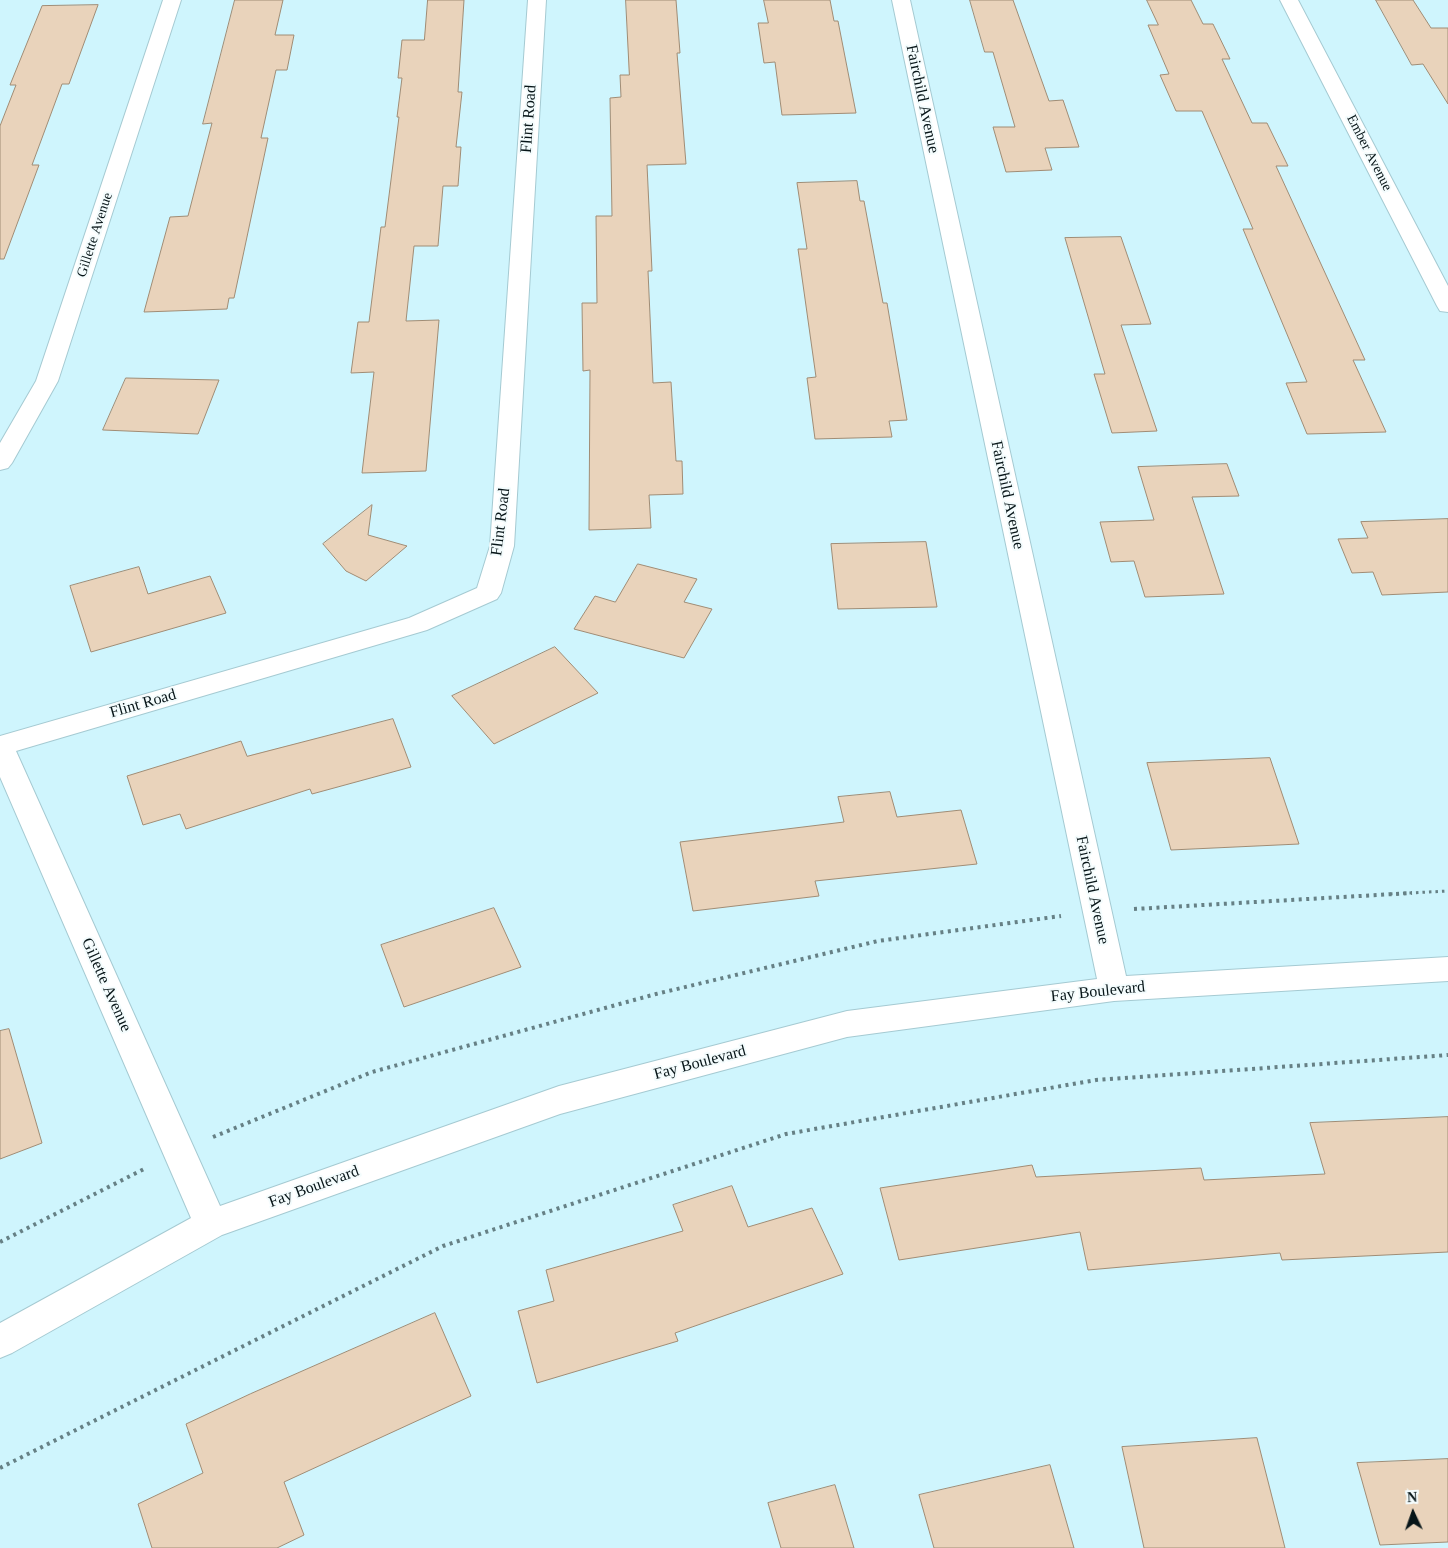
<!DOCTYPE html>
<style>
body{margin:0}
#map{position:relative;width:1448px;height:1548px;overflow:hidden;background:#cff5fd;font-family:"Times New Roman",serif}
canvas{display:block}
.north{position:absolute;left:1388px;top:1488px;width:50px;height:50px;-webkit-text-stroke:4px #f4fcfd;paint-order:stroke;rotate:357deg;font-size:14px;font-weight:700;line-height:20px;text-align:center;color:#071518}
.north::after{content:'';display:block;margin:auto;width:18px;height:22px;background:#071518;clip-path:polygon(50% 0,100% 100%,50% 72%,0 100%)}
</style>
<div id="map">
<canvas width="1448" height="1548"></canvas>
<div class="north">N</div>
</div>
<script>
const ctx = document.querySelector('canvas').getContext('2d');
ctx.lineJoin = 'round';
function fill(path, color) { ctx.fillStyle = color; ctx.fill(path, 'evenodd'); }
function trace(path, color, width, dash) { ctx.strokeStyle = color; ctx.lineWidth = width; ctx.lineCap = dash ? 'butt' : 'round'; ctx.setLineDash(dash || []); ctx.stroke(path); }
function write(font, color, halo, rows, align = 'center') {
  ctx.font = font + ' "Times New Roman",serif'; ctx.lineWidth = 4; ctx.setLineDash([]); ctx.textBaseline = 'middle'; ctx.strokeStyle = halo; ctx.fillStyle = color; for (const [text, x, y, turn = 0] of rows) {
    ctx.save(); ctx.translate(x, y); ctx.rotate((+turn || 0) * Math.PI / 180); ctx.textAlign = isNaN(turn) ? turn : align; if (halo) ctx.strokeText(text, 0, 0); ctx.fillText(text, 0, 0); ctx.restore();
  }
}
const building = new Path2D(`
 M 235,0 L 283,0 L 275,35 L 294,35 L 287,70 L 276,70 L 261,138 L 268,138 L 234,298 L 229,298 L 227,309 L 144,312 L 170,217 L 188,216 L 212,123 L 203,124 Z
 M 428,0 L 464,0 L 458,92 L 462,92 L 456,147 L 461,147 L 458,186 L 443,186 L 438,246 L 414,246 L 406,321 L 439,320 L 426,471 L 362,473 L 374,372 L 351,373 L 358,322 L 369,322 L 381,227 L 385,227 L 399,117 L 397,117 L 402,78 L 398,78 L 402,40 L 424,40 Z
 M 626,0 L 676,0 L 680,53 L 677,53 L 686,164 L 647,165 L 652,271 L 648,271 L 653,383 L 671,382 L 676,461 L 682,461 L 683,494 L 649,495 L 651,528 L 589,530 L 590,370 L 583,371 L 582,303 L 597,303 L 596,216 L 612,216 L 610,98 L 621,97 L 620,75 L 629,75 Z
 M 764,0 L 830,0 L 834,21 L 838,21 L 856,113 L 782,115 L 775,62 L 764,63 L 758,23 L 768,23 Z
 M 970,0 L 1013,0 L 1049,101 L 1063,100 L 1079,147 L 1045,148 L 1052,170 L 1006,172 L 993,127 L 1015,127 L 993,52 L 985,52 Z
 M 1147,0 L 1191,0 L 1203,24 L 1213,24 L 1230,59 L 1222,59 L 1252,123 L 1267,123 L 1288,166 L 1276,166 L 1365,360 L 1353,360 L 1386,432 L 1307,434 L 1286,383 L 1307,382 L 1243,229 L 1253,229 L 1202,111 L 1176,111 L 1160,75 L 1169,74 L 1148,25 L 1158,25 Z
 M 1376,0 L 1413,0 L 1431,28 L 1448,28 L 1448,104 L 1423,64 L 1412,65 Z
 M 98,5 L 69,84 L 62,84 L 32,165 L 39,165 L 4,259 L 0,259 L 0,126 L 16,85 L 10,85 L 42,6 Z
 M 857,181 L 860,201 L 864,201 L 883,303 L 887,303 L 907,420 L 889,421 L 892,437 L 815,439 L 807,378 L 816,377 L 798,249 L 807,249 L 797,183 Z
 M 1121,237 L 1151,324 L 1121,325 L 1157,431 L 1112,433 L 1094,374 L 1105,374 L 1065,238 Z
 M 126,378 L 219,380 L 198,434 L 103,430 Z
 M 1227,464 L 1239,496 L 1192,497 L 1224,594 L 1145,597 L 1134,561 L 1111,562 L 1100,522 L 1154,520 L 1138,467 Z
 M 372,505 L 368,535 L 407,546 L 366,581 L 346,571 L 323,544 Z
 M 1448,519 L 1448,592 L 1382,595 L 1373,572 L 1352,573 L 1338,539 L 1368,538 L 1361,522 Z
 M 926,542 L 937,607 L 838,609 L 831,544 Z
 M 638,564 L 697,579 L 684,602 L 712,609 L 684,658 L 574,629 L 595,596 L 615,602 Z
 M 139,567 L 148,594 L 210,576 L 226,613 L 91,652 L 70,586 Z
 M 555,647 L 598,693 L 494,744 L 452,696 Z
 M 393,719 L 411,767 L 312,794 L 310,789 L 186,829 L 180,814 L 143,825 L 127,776 L 241,741 L 247,756 Z
 M 1270,758 L 1299,844 L 1171,850 L 1147,763 Z
 M 890,792 L 897,817 L 961,810 L 977,864 L 815,881 L 819,896 L 693,911 L 680,842 L 844,822 L 838,797 Z
 M 494,908 L 521,967 L 404,1007 L 381,945 Z
 M 9,1029 L 42,1143 L 0,1159 L 0,1031 Z
 M 1448,1117 L 1448,1252 L 1282,1260 L 1280,1253 L 1088,1270 L 1080,1232 L 899,1260 L 880,1188 L 1032,1165 L 1036,1177 L 1201,1168 L 1204,1180 L 1325,1174 L 1310,1123 Z
 M 732,1186 L 748,1227 L 812,1208 L 843,1274 L 675,1333 L 678,1341 L 537,1383 L 518,1311 L 554,1301 L 546,1270 L 683,1231 L 673,1205 Z
 M 435,1313 L 471,1396 L 284,1482 L 304,1535 L 277,1548 L 152,1548 L 138,1504 L 203,1473 L 186,1424 L 250,1394 Z
 M 1257,1438 L 1285,1548 L 1144,1548 L 1122,1447 Z
 M 1448,1459 L 1448,1542 L 1380,1545 L 1357,1463 Z
 M 1050,1465 L 1074,1548 L 934,1548 L 919,1495 Z
 M 835,1485 L 854,1548 L 781,1548 L 768,1503 Z`);
const pathFar1 = new Path2D(`
 M 1390,894 L 1448,891`);
const path = new Path2D(`
 M 1134,909 L 1412,893
 M 213,1137 L 372,1072 L 656,994 L 878,941 L 1061,916
 M 0,1242 L 146,1168
 M 0,1468 L 443,1246 L 786,1134 L 1096,1080 L 1448,1055`);
const minor = new Path2D(`
 M 163,0 L 181,0 L 58,381 L 12,463 L 8,468 L 0,470 L 0,443 L 36,381 Z
 M 528,0 L 546,0 L 514,546 L 501,593 L 497,599 L 427,630 L 16,751 L 220,1206 L 559,1086 L 847,1011 L 1097,979 L 892,0 L 910,0 L 1126,976 L 1448,957 L 1448,981 L 1114,1001 L 847,1037 L 560,1114 L 222,1235 L 12,1353 L 0,1358 L 0,1323 L 191,1218 L 0,777 L 0,736 L 409,618 L 477,588 L 490,546 Z
 M 1280,0 L 1298,0 L 1448,286 L 1448,312 L 1440,311 L 1437,306 Z`);
const farStreetnames = [
 ["Ember Avenue",1369,153,63],
 ["Gillette Avenue",95,235,-72]
];
const streetNames = [
 ["Fairchild Avenue",922,99,78],
 ["Flint Road",529,119,-86],
 ["Fairchild Avenue",1007,495,78],
 ["Flint Road",501,522,-83],
 ["Flint Road",143,704,-16],
 ["Fairchild Avenue",1092,890,78],
 ["Gillette Avenue",106,985,66],
 ["Fay Boulevard",1098,992,-6],
 ["Fay Boulevard",700,1063,-15],
 ["Fay Boulevard",314,1187,-20]
];
fill(building, '#e9d3bb');
trace(building, '#a08c75', 1);
trace(minor, '#a5cad2', 2);
trace(pathFar1, '#668085', 3, [2.5, 4]);
trace(path, '#668085', 4, [3, 4.5]);
fill(minor, '#fff');
write('14px', '#071518', '#f4fcfd', farStreetnames);
write('16px', '#071518', '#f4fcfd', streetNames);
</script>
